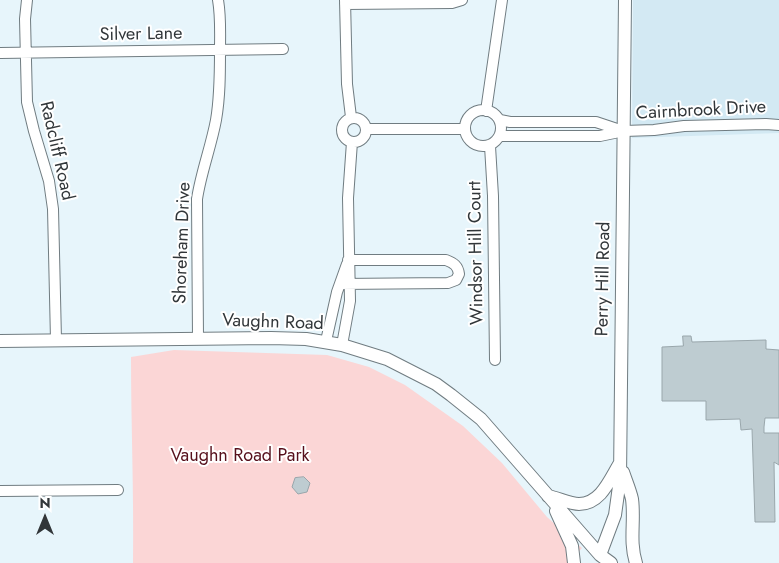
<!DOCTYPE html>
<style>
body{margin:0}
#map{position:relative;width:779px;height:563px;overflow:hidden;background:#e7f5fb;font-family:Jost,sans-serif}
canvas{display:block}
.north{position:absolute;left:20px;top:493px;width:50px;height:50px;-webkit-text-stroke:4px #fff;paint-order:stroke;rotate:0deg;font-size:14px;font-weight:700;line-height:20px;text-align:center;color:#313639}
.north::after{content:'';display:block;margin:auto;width:18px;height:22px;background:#313639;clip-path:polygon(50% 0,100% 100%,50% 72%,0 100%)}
</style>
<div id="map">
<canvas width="779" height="563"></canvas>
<div class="north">N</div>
</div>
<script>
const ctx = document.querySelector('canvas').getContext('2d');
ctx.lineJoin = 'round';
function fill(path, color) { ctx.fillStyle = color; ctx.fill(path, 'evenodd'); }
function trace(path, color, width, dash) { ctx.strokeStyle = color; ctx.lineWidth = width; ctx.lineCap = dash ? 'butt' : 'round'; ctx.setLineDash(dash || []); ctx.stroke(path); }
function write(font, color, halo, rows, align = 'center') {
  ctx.font = font + ' Jost,sans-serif'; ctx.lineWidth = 4; ctx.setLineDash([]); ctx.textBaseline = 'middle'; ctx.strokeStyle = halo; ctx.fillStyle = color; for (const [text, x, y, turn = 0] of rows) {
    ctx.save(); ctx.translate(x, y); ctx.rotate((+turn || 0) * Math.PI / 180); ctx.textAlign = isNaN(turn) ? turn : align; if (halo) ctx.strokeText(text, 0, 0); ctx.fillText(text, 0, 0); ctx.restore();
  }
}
const built = new Path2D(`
 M 633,0 L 779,0 L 779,133 L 632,138 Z`);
const green = new Path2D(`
 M 174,350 L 327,355 L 369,367 L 405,385 L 463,426 L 502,463 L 547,517 L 582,548 L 569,563 L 133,563 C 134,494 131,425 131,357 Z`);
const building = new Path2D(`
 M 683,336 L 691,336 L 692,342 L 766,340 L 766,349 L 779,350 L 779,418 L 765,418 L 764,427 L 764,433 L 779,433 L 779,465 L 774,462 L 775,522 L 755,522 L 752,429 L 741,430 L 740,419 L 706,420 L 706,401 L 662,401 L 662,347 L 683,346 Z
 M 304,477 L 310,483 L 307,492 L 298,494 L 292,487 L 295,478 Z`);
const minor = new Path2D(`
 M 27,0 L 25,19 L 27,102 L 34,131 L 49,181 L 53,209 L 56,340
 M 345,0 L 347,84 L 351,117
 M 345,4 L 452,3 L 462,0
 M 0,53 L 283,49
 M465 128a18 18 0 1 1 36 0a18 18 0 1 1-36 0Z
 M 486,111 L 502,0
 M342 130a12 12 0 1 1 24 0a12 12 0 1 1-24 0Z
 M 500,120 L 510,122 L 596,122 L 623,131
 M 367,129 L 465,129
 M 500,136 L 600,136 L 624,131 L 654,130 L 684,126 L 766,124 L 779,125
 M 490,146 L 493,196 L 495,360
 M 340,284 L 448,283 L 456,280 L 459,274 C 458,266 454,263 446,260 L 348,260
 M 198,338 L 197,199 C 201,172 211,147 216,120 C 220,97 220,74 220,50 C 220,34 221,17 218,0
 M 326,341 L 337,292 L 347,264
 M 342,345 L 350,301 L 348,198 L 352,142
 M 0,491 L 118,490`);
const major = new Path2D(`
 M 0,341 L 271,338 L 306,339 L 342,345 L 387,359 L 436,384 L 451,395 L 481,419 L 600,555 L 611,563
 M 623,472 C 626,481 630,490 632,499 C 635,521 629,541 636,563
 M 548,496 C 558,498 570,504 579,504 C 601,504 610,479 620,463
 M 556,511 L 572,546 L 574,563
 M 600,555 L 615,515 L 620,479 L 625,0`);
const streetNames = [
 ["Silver Lane",141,35,-1],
 ["Cairnbrook Drive",701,111,-3],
 ["Radcliff Road",56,151,77],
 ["Shoreham Drive",183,243,-88],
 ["Windsor Hill Court",477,253,-91],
 ["Perry Hill Road",604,279,-89],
 ["Vaughn Road",273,323,2]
];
const parkNames = [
 ["Vaughn Road Park",240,457]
];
fill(built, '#d3e9f3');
fill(green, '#fbd6d6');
fill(building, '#beccd1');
trace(building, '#99a6ab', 1);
trace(minor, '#707c81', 12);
trace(major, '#707c81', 14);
trace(minor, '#fff', 10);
trace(major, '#fff', 12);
write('18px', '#313639', '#fff', streetNames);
write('18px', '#56101c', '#fff', parkNames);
</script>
